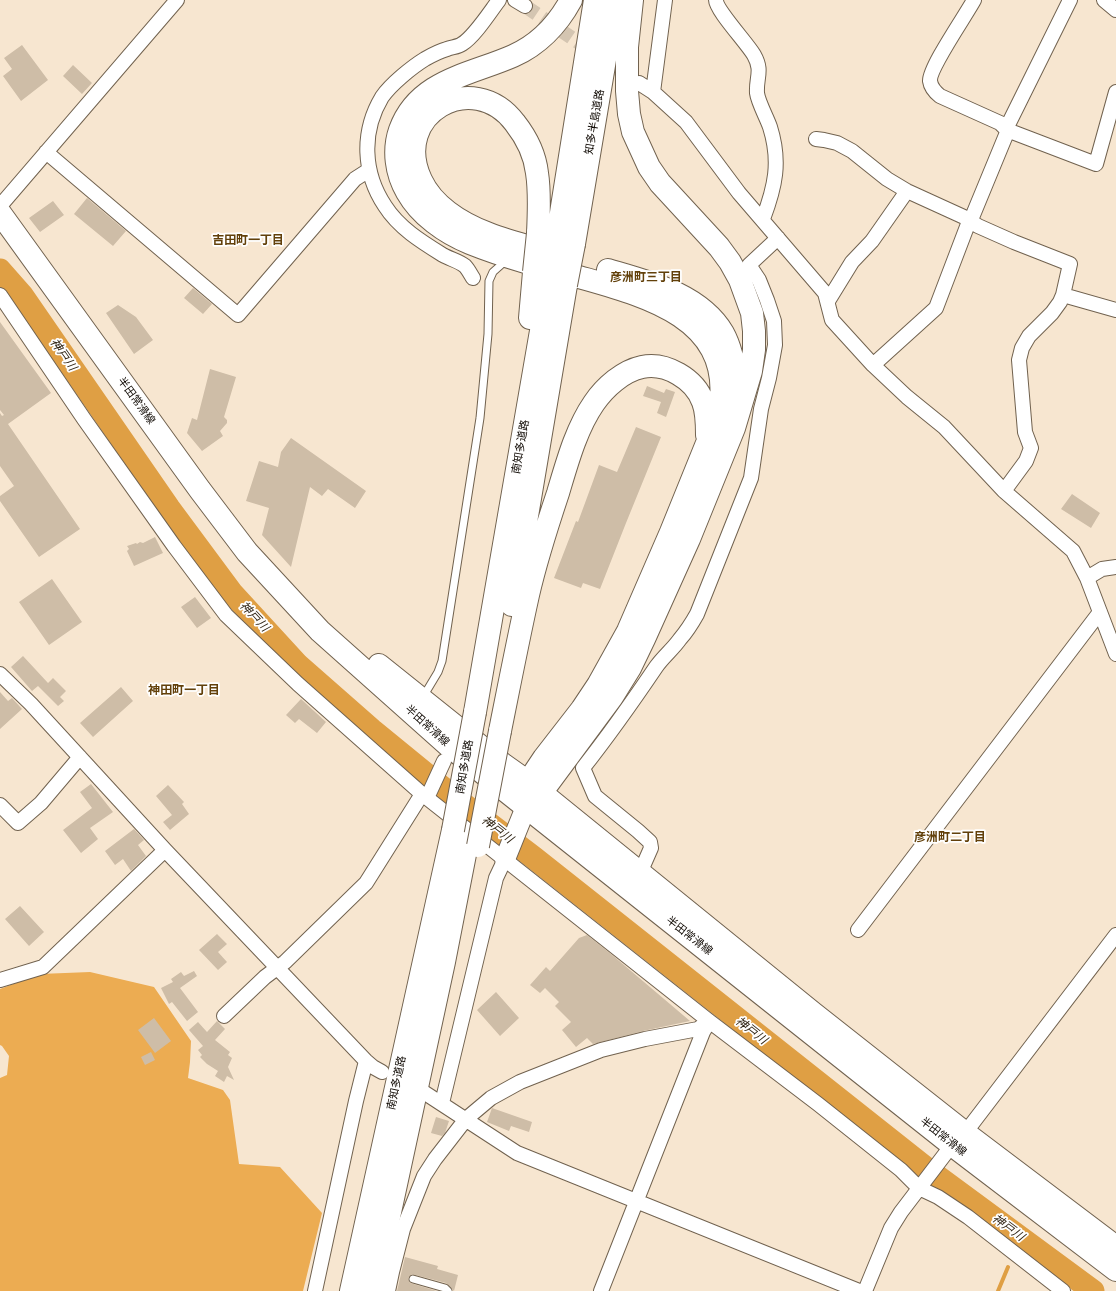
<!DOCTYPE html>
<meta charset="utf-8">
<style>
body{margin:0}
canvas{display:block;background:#f7e6d0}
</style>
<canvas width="1116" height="1291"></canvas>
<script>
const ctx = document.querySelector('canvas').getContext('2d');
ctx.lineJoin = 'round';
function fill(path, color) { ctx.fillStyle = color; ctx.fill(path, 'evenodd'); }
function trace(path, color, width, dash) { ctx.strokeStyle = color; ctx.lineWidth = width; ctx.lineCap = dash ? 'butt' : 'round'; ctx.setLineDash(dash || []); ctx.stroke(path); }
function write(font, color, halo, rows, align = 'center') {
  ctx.font = font + ' "Archivo Narrow","Noto Sans JP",sans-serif'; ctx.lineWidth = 3.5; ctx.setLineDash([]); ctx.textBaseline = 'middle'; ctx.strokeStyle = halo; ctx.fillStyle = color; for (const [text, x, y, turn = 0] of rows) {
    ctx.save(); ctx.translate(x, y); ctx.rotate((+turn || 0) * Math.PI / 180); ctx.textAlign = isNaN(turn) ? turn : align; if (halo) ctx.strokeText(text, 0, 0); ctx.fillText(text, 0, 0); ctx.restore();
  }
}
const forest = new Path2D(`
 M 90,972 L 154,987 L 191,1041 L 190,1062 L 188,1078 L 223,1090 L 230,1100 L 239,1164 L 280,1167 L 322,1213 L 303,1291 L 0,1291 L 0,1078 L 7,1075 L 9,1056 L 2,1046 L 0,1045 L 0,989 L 40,974 Z`);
const stream = new Path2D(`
 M 998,1291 L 1008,1267`);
const river = new Path2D(`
 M 0,270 L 22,295 L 169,508 L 232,593 L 298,665 L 372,730 L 454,797 L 533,857 L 926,1168 L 1093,1291`);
const building = new Path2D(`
 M 22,45 L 48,80 L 21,101 L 3,76 L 12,69 L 4,58 Z
 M 73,65 L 92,83 L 82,94 L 63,76 Z
 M 87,198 L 126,231 L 113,246 L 74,214 Z
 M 53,201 L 64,215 L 40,232 L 29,218 Z
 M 193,288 L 212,304 L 203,314 L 184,298 Z
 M 118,305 L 136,317 L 153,340 L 134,354 L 106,313 Z
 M 0,322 L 51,393 L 8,424 L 80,529 L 39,557 L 0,501 L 0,496 L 14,486 L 0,466 L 0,413 L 2,416 L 4,415 L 0,410 Z
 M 210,369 L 236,377 L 224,417 L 227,420 L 227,423 L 220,431 L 223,436 L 202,451 L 187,433 L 192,418 L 197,420 Z
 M 647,386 L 664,393 L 666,389 L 675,392 L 666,417 L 657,413 L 661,402 L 643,396 Z
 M 636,427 L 661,437 L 626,523 L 600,589 L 583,583 L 581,588 L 554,578 L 576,521 L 578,522 L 599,465 L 617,472 Z
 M 291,438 L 366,491 L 355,508 L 328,489 L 322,496 L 310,487 L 291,567 L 262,535 L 269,508 L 246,501 L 259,461 L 278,467 L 281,452 Z
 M 1072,494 L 1100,513 L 1091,528 L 1061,509 Z
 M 155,537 L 163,553 L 134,566 L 127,551 L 129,549 L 127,546 L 136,543 L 137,544 L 140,542 L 143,543 Z
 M 52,579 L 82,622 L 49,645 L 19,602 Z
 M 195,597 L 211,618 L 197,628 L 181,607 Z
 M 23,656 L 48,683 L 53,678 L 66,691 L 60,697 L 64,701 L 58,706 L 38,686 L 32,691 L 11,667 Z
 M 121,687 L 133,701 L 93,737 L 80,723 Z
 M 0,692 L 8,701 L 12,698 L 22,709 L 0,729 Z
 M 301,699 L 326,722 L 317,733 L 299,719 L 295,723 L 286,715 Z
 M 91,784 L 113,812 L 90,828 L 98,839 L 81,853 L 63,830 L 92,808 L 80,792 Z
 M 168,785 L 184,802 L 182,804 L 189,814 L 170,830 L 163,822 L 172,815 L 156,796 Z
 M 134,829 L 144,840 L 138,845 L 146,856 L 131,871 L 123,859 L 115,865 L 105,851 Z
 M 20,906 L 44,932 L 29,946 L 5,919 Z
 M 217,934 L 227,944 L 218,952 L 227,962 L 218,970 L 199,950 Z
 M 587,935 L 611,954 L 690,1021 L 643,1031 L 593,1044 L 587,1038 L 576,1047 L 562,1030 L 571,1022 L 555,1006 L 559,1002 L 545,988 L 540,993 L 530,985 L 546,967 L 550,971 L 579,938 Z
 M 194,971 L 197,976 L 180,988 L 198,1012 L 187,1021 L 172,1002 L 169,1004 L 161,988 L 173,982 L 171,979 L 181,972 L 184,976 Z
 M 496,992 L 519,1018 L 500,1036 L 477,1010 Z
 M 154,1018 L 171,1041 L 155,1053 L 138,1030 Z
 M 217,1021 L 225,1029 L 215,1040 L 230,1052 L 228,1055 L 232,1058 L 228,1067 L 234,1080 L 227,1076 L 224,1082 L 215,1076 L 218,1071 L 207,1064 L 200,1057 L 202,1055 L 198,1050 L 203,1046 L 189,1030 L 198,1022 L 207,1032 Z
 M 151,1052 L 155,1060 L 145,1065 L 141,1057 Z
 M 492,1108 L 532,1122 L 529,1132 L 511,1126 L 509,1131 L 487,1122 Z
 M 436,1117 L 449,1121 L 445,1133 L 442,1136 L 431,1133 Z
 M 405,1257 L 438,1266 L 437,1269 L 458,1275 L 454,1291 L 446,1283 L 412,1274 L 408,1278 L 410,1283 L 437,1291 L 397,1291 Z`);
const streetTunnel = new Path2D(`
 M 525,6 L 632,79`);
const lane = new Path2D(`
 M 423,697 L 438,672 L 442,661 L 480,418 L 488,334 L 489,281 L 493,272 L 502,264 L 508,262
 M 413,1279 L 445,1288 L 448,1291`);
const street = new Path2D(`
 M 515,0 L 525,6
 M 716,0 C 716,10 747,43 754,55 C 763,71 756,77 757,93 C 758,102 767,118 770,127 C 781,162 775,187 763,219
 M 974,0 C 966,15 929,68 930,81 C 931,88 935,92 940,96 L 1000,123 L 1007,130 L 1096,164 L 1116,92
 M 1104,0 L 1116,10
 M 639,83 L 653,92 L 686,122 L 739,193 L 825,293 L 832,320 L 873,365 L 907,397 L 944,427 L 1004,491 L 1073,551 L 1087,578 L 1116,654
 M 653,92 L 665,0
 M 816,139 L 824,140 L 837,143 L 852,151 L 887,179 L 907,191 L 964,217 L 978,226 L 1014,242 L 1070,264 L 1063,295 L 1060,302 L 1052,313 L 1029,336 L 1022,348 L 1019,360 L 1025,432 L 1031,448 L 1026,461 L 1004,491
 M 46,152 L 238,315 L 355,179 L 369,170
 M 0,206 L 177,0
 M 473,278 C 471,275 468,269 465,266 C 459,261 450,259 443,255 C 422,242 399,228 385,206 C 363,173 361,132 382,97 C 391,84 412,67 425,59 C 432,55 440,51 447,49 C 452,47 458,47 462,44 C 474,37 490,12 499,0
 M 0,295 L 84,419 L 174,546 L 226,615 L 298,684 L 422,794 L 709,1021 L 818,1104 L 901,1170 L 919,1188 L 938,1197 L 968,1217 L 1063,1291
 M 1063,295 L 1116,310
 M 828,301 L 852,262 L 872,241 L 907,191
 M 873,365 L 936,308 L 968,224 L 973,215 L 1006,135 L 1009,123 L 1070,0
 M 1087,578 L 1102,569 L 1116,567
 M 0,674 L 31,704 L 165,850 L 366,1061 L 373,1067 L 382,1072
 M 427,798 L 444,761
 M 0,805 L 18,823 L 41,803 L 80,757
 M 640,873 L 651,848 L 650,842 L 638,831 L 595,796 L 583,768 C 609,735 633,701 656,667 C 663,657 673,649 680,639 C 687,631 692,623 697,614 L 751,478 L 761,409 L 769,378 L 775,345 L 774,321 L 767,300 L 759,280 L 749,265 L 778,238
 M 858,930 L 1100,612
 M 0,980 L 43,967 L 165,850
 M 224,1016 L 265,977 L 285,962 L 366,883 L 422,794
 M 425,1093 L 517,1153 L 859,1291
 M 442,1103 L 496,878 L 505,859
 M 965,1133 L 1116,935
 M 315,1291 L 356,1101 L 366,1061
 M 388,1291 L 392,1272 L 403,1229 L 424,1176 L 435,1159 L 466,1119 L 491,1098 L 520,1082 L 601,1050 L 645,1039 L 698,1029 L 709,1021
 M 601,1291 L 703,1032 L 709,1022
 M 865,1291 L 891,1228 L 901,1212 L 952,1145`);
const secondary = new Path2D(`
 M 505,859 L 526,807`);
const primary = new Path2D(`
 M 0,213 L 200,490 L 247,552 L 320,631 L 449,746 L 497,784 L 952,1145 L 1116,1270
 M 379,665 L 504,765 L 528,782 L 813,1013 L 965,1133 L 1116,1247`);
const highway = new Path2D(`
 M 538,233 C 539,213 540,192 537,173 C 535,155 526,137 515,123 C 473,67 390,114 421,180 C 427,193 436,203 448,212 C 478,235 518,243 554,254
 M 557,238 L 595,0
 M 574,244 L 615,0
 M 608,270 C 649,282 700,294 723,333 C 732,349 735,368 737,386
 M 530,318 L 534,272
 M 512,605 L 566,285
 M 475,712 L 550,279
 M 500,731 C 509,686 518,640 528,595 C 536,560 547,526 558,493 C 567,463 576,429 594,403 C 605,387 623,371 642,367 C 666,362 695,379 703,402 C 707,412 707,424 707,435
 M 526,807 L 528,782 L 544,758 L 582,709 L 598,685 L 628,631 L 671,532 L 716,421 C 718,414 721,407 721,400 C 729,316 642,295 579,277 C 542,267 505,257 470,243 C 445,233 420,215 407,192 C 396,173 393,150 400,130 C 418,80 470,75 513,56 C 538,45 558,24 571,0
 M 526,807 L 541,793 L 612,697 L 630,668 L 644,639 L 689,539 L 734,428 L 751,371 L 754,350 L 754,331 L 752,313 L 740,280 L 730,262 L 719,247 L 660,183 L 649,167 L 633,132 L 629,114 L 627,91 L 627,47 L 632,0
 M 351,1291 L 453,830
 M 373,1291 L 444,962 L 468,839`);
const highwayBridge = new Path2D(`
 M 534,272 L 538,233
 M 550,279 L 557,238
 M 566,285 L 574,244
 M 453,830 L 475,712
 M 478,846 L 500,731`);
const streetNames = [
 ["知多半島道路",595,122,-80],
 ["半田常滑線",136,401,54],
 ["南知多道路",521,447,-80],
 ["半田常滑線",427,726,42],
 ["南知多道路",465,767,-80],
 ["半田常滑線",689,936,38],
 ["南知多道路",397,1083,-78],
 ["半田常滑線",943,1137,38]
];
const neighbourhoodNames = [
 ["吉田町一丁目",248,241],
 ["彦洲町三丁目",646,278],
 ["神田町一丁目",184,691],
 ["彦洲町二丁目",950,838]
];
const waterNames = [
 ["神戸川",63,355,55],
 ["神戸川",254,617,47],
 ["神戸川",497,830,38],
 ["神戸川",751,1031,38],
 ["神戸川",1008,1228,36]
];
fill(forest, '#ecac52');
trace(stream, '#df9f44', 4);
trace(river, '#df9f44', 23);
fill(building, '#cebda7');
trace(streetTunnel, '#d4c5b1', 14, [14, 7]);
trace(lane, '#71624f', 9);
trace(street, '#71624f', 16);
trace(secondary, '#71624f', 22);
trace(primary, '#71624f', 24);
trace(highway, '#71624f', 24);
trace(lane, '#fff', 7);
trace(street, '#fff', 14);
trace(secondary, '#fff', 20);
trace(primary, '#fff', 22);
trace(highway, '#fff', 22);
trace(highwayBridge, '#71624f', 24, []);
trace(highwayBridge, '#fff', 22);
write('11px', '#100a04', '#fff', streetNames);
write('bold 12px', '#62400a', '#fff', neighbourhoodNames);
write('italic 12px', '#332717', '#fff', waterNames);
</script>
